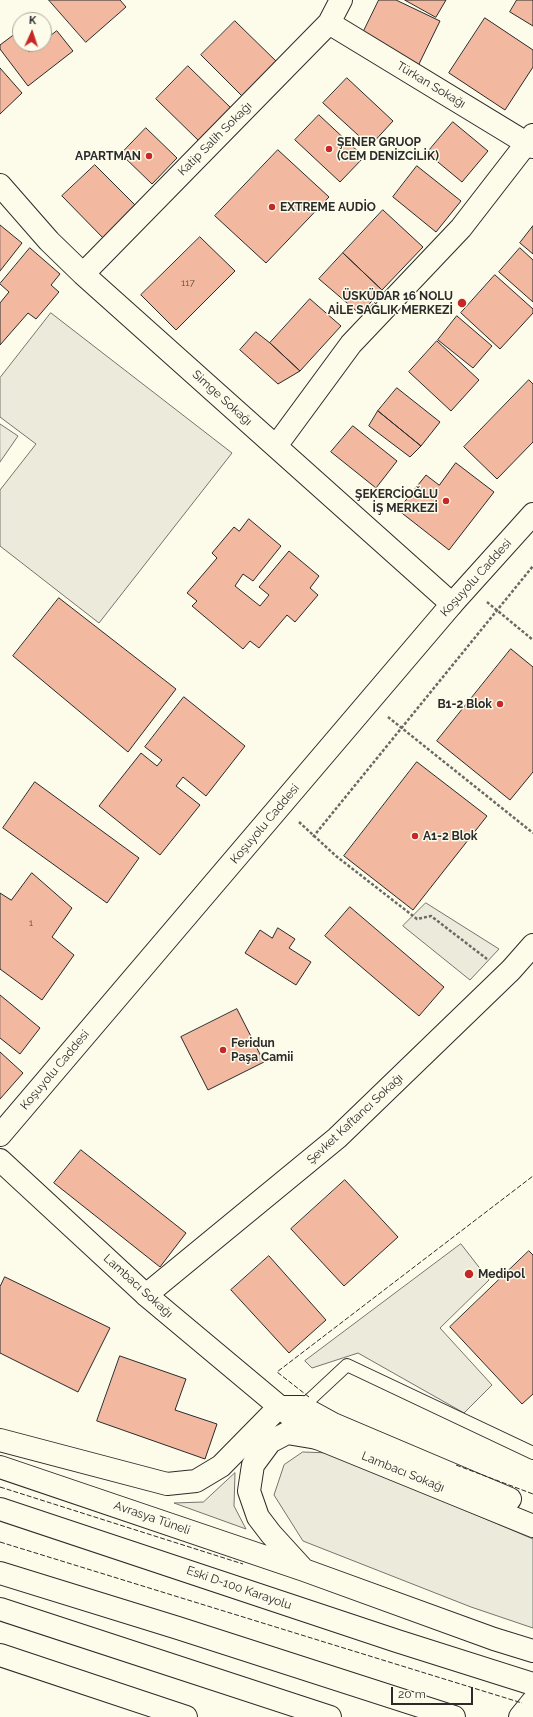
<!DOCTYPE html>
<meta charset="utf-8">
<style>
body{margin:0}
#map{position:relative;width:533px;height:1717px;overflow:hidden;background:#fdfbea;font-family:Raleway,sans-serif}
canvas{display:block}
.north{position:absolute;left:12px;top:12px;width:40px;height:40px;box-sizing:border-box;background:#fdfbea;border:1px solid #a9a89e;border-radius:50%;rotate:3deg;font-size:11px;font-weight:700;line-height:16px;text-align:center;color:#2b2b2b}
.north::after{content:'';display:block;margin:auto;width:14px;height:18px;background:#c62828;clip-path:polygon(50% 0,100% 100%,50% 72%,0 100%)}
.scale{position:absolute;left:391px;top:1687px;width:82px;height:18px;box-sizing:border-box;border:2px solid #2b2b2b;border-top:0;padding-left:5px;font-size:12px;line-height:14px;white-space:nowrap;color:#2b2b2b;-webkit-text-stroke:3px #fdfbea;paint-order:stroke}
</style>
<div id="map">
<canvas width="533" height="1717"></canvas>
<div class="north">K</div>
<div class="scale">20 m</div>
</div>
<script>
const ctx = document.querySelector('canvas').getContext('2d');
ctx.lineJoin = 'round';
function fill(path, color) { ctx.fillStyle = color; ctx.fill(path, 'evenodd'); }
function trace(path, color, width, dash) { ctx.strokeStyle = color; ctx.lineWidth = width; ctx.lineCap = dash ? 'butt' : 'round'; ctx.setLineDash(dash || []); ctx.stroke(path); }
function write(font, color, halo, rows, align = 'center') {
  ctx.font = font + ' Raleway,sans-serif'; ctx.lineWidth = 3; ctx.setLineDash([]); ctx.textBaseline = 'middle'; ctx.strokeStyle = halo; ctx.fillStyle = color; for (const [text, x, y, turn = 0] of rows) {
    ctx.save(); ctx.translate(x, y); ctx.rotate((+turn || 0) * Math.PI / 180); ctx.textAlign = isNaN(turn) ? turn : align; if (halo) ctx.strokeText(text, 0, 0); ctx.fillText(text, 0, 0); ctx.restore();
  }
}
const green = new Path2D(`
 M 0,424 L 18,436 L 0,462 Z
 M 303,1452 L 330,1453 L 533,1539 L 533,1628 L 471,1607 L 303,1541 L 274,1495 L 284,1465 Z
 M 235,1473 L 234,1506 L 246,1529 L 174,1503 L 203,1502 Z`);
const parking = new Path2D(`
 M 51,313 L 232,453 L 99,623 L 0,546 L 0,490 L 36,444 L 0,417 L 0,378 Z
 M 426,903 L 499,949 L 470,980 L 403,926 Z
 M 461,1244 L 489,1280 L 440,1328 L 492,1385 L 464,1413 L 358,1353 L 312,1368 L 305,1361 Z`);
const building = new Path2D(`
 M 49,0 L 120,0 L 126,7 L 86,42 Z
 M 379,0 L 396,0 L 440,21 L 418,66 L 360,39 Z
 M 405,0 L 446,0 L 436,17 Z
 M 517,0 L 533,0 L 533,26 L 510,12 Z
 M 485,18 L 533,50 L 533,67 L 505,110 L 449,73 Z
 M 235,21 L 278,63 L 244,98 L 201,55 Z
 M 57,31 L 73,51 L 28,86 L 0,49 L 0,45 L 16,33 L 20,39 L 20,44 L 24,44 L 29,52 L 40,44 L 44,44 L 44,41 Z
 M 188,66 L 232,109 L 200,142 L 156,99 Z
 M 0,68 L 22,93 L 0,114 Z
 M 347,78 L 393,121 L 370,146 L 323,103 Z
 M 319,115 L 364,157 L 340,182 L 295,140 Z
 M 453,122 L 488,151 L 462,182 L 427,153 Z
 M 146,128 L 177,158 L 152,184 L 121,154 Z
 M 278,150 L 329,197 L 266,263 L 215,216 Z
 M 95,165 L 136,206 L 105,240 L 62,196 Z
 M 417,166 L 461,201 L 436,232 L 393,197 Z
 M 383,210 L 423,247 L 382,290 L 343,253 Z
 M 0,225 L 22,243 L 0,271 Z
 M 533,226 L 533,254 L 520,243 Z
 M 200,237 L 235,271 L 176,330 L 141,295 Z
 M 30,248 L 60,274 L 51,285 L 59,292 L 36,319 L 28,313 L 0,345 L 0,303 L 9,292 L 0,284 Z
 M 520,248 L 533,260 L 533,302 L 499,272 Z
 M 343,253 L 382,290 L 360,314 L 319,279 Z
 M 495,275 L 533,309 L 533,313 L 500,349 L 461,313 Z
 M 310,299 L 341,326 L 300,371 L 270,343 Z
 M 457,316 L 492,346 L 473,368 L 438,340 Z
 M 256,332 L 270,343 L 300,371 L 278,384 L 240,350 Z
 M 437,341 L 479,380 L 451,411 L 409,372 Z
 M 529,380 L 533,384 L 533,442 L 497,479 L 464,447 Z
 M 397,388 L 440,422 L 421,446 L 378,411 Z
 M 378,411 L 421,446 L 410,457 L 369,426 Z
 M 353,426 L 397,461 L 376,488 L 331,452 Z
 M 456,463 L 494,492 L 449,550 L 398,510 L 426,475 L 439,485 Z
 M 249,519 L 281,546 L 253,581 L 243,574 L 235,586 L 260,606 L 269,595 L 259,587 L 289,551 L 319,576 L 310,588 L 318,595 L 295,622 L 287,615 L 259,648 L 250,641 L 243,649 L 192,606 L 197,601 L 187,593 L 217,558 L 212,553 L 234,527 L 239,531 Z
 M 59,598 L 176,689 L 128,752 L 13,656 Z
 M 511,649 L 533,667 L 533,772 L 510,800 L 437,741 Z
 M 184,697 L 245,746 L 206,796 L 183,777 L 176,786 L 200,805 L 160,855 L 99,806 L 141,753 L 157,766 L 162,760 L 145,747 Z
 M 417,762 L 487,816 L 413,910 L 344,856 Z
 M 35,782 L 139,858 L 107,903 L 3,828 Z
 M 32,873 L 72,908 L 52,937 L 74,955 L 42,1000 L 0,969 L 0,893 L 11,900 Z
 M 350,907 L 444,987 L 419,1016 L 325,936 Z
 M 278,928 L 295,939 L 289,948 L 311,962 L 296,985 L 245,953 L 260,930 L 272,938 Z
 M 0,995 L 40,1028 L 20,1054 L 0,1038 Z
 M 237,1009 L 264,1062 L 208,1090 L 181,1037 Z
 M 0,1052 L 23,1073 L 0,1099 Z
 M 81,1150 L 186,1233 L 160,1267 L 54,1183 Z
 M 345,1180 L 398,1237 L 344,1286 L 291,1229 Z
 M 529,1251 L 533,1255 L 533,1394 L 522,1404 L 450,1327 Z
 M 269,1256 L 326,1320 L 289,1353 L 231,1290 Z
 M 5,1277 L 110,1328 L 78,1392 L 0,1353 L 0,1287 Z
 M 120,1356 L 186,1379 L 175,1410 L 217,1424 L 205,1459 L 97,1421 Z`);
const path = new Path2D(`
 M 487,602 L 533,640
 M 388,717 L 533,833
 M 299,822 L 336,856 L 417,919 L 431,916 L 487,959
 M 313,837 L 533,566`);
const lane = new Path2D(`
 M 302,1407 L 347,1365 L 533,1453`);
const street = new Path2D(`
 M 329,23 L 533,147
 M 0,185 L 49,241 L 83,274 L 452,604
 M 83,274 L 329,23 L 341,0
 M 276,446 L 351,344 L 461,228 L 533,135
 M 146,1295 L 337,1138 L 511,970 L 533,945`);
const secondary = new Path2D(`
 M 0,1135 L 452,604 L 533,514
 M 0,1160 L 146,1295 L 317,1438 L 533,1526
 M 279,1407 L 302,1407 L 333,1424 L 510,1499`);
const primary = new Path2D(`
 M 520,1717 L 533,1701`);
const highway = new Path2D(`
 M 0,1440 L 167,1484 L 196,1481 L 221,1466 L 279,1407
 M 0,1467 L 304,1570 L 494,1639 L 533,1651
 M 0,1509 L 397,1641 L 533,1684
 M 302,1568 L 271,1534 L 258,1517 L 249,1491 L 253,1465 L 270,1442 L 287,1433 L 317,1438
 M 0,1573 L 178,1628 L 454,1717
 M 0,1609 L 330,1717
 M 0,1655 L 186,1717`);
const fence = new Path2D(`
 M 309,1397 L 277,1372 L 533,1176
 M 456,1465 L 533,1494
 M 0,1487 L 243,1564
 M 0,1542 L 522,1703`);
const markers = [
 [329,149,4,"#c62828"],
 [149,156,4,"#c62828"],
 [272,207,4,"#c62828"],
 [462,303,5,"#c62828"],
 [446,501,4,"#c62828"],
 [500,704,4,"#c62828"],
 [415,836,4,"#c62828"],
 [223,1050,4,"#c62828"],
 [469,1274,5,"#c62828"]
];
const numberNames = [
 ["117",188,283],
 ["1",31,923]
];
const streetNames = [
 ["Türkan Sokağı",431,85,31],
 ["Katip Salih Sokağı",215,139,-45],
 ["Simge Sokağı",222,398,42],
 ["Koşuyolu Caddesi",476,578,-48],
 ["Koşuyolu Caddesi",265,824,-50],
 ["Koşuyolu Caddesi",55,1070,-50],
 ["Şevket Kaftancı Sokağı",355,1119,-43],
 ["Lambacı Sokağı",138,1286,42],
 ["Lambacı Sokağı",403,1472,22],
 ["Avrasya Tüneli",152,1518,19],
 ["Eski D-100 Karayolu",239,1588,19]
];
const poiNames = [
 ["ŞENER GRUOP",337,142],
 ["(CEM DENİZCİLİK)",337,156],
 ["APARTMAN",141,156,"right"],
 ["EXTREME AUDİO",280,207],
 ["ÜSKÜDAR 16 NOLU",453,296,"right"],
 ["AİLE SAĞLIK MERKEZİ",453,310,"right"],
 ["ŞEKERCİOĞLU",438,494,"right"],
 ["İŞ MERKEZİ",438,508,"right"],
 ["B1-2 Blok",492,704,"right"],
 ["A1-2 Blok",423,836],
 ["Feridun",231,1043],
 ["Paşa Camii",231,1057],
 ["Medipol",478,1274]
];
fill(green, '#ecebdb');
trace(green, '#74746e', 1);
fill(parking, '#eceadb');
trace(parking, '#74746e', 1);
fill(building, '#f2b8a0');
trace(building, '#2b2b2b', 1);
trace(lane, '#2b2b2b', 14);
trace(street, '#2b2b2b', 24);
trace(secondary, '#2b2b2b', 24);
trace(primary, '#2b2b2b', 24);
trace(highway, '#2b2b2b', 24);
trace(path, '#6a6964', 2.5, [3, 2]);
trace(lane, '#fdfbea', 12);
trace(street, '#fdfbea', 22);
trace(secondary, '#fdfbea', 22);
trace(primary, '#fdfbea', 22);
trace(highway, '#fdfbea', 22);
trace(fence, '#2b2b2b', 1, [5, 2]);
for (const [x, y, r, color] of markers) { const dot = new Path2D(); dot.arc(x, y, r, 0, 2 * Math.PI); ctx.fillStyle = color; ctx.fill(dot); trace(dot, '#fdfbea', 1.5); }
write('10px', '#5d4e48', null, numberNames);
write('12px', '#2b2b2b', '#fdfbea', streetNames);
write('bold 12px', '#2b2b2b', '#fdfbea', poiNames, 'left');
</script>
